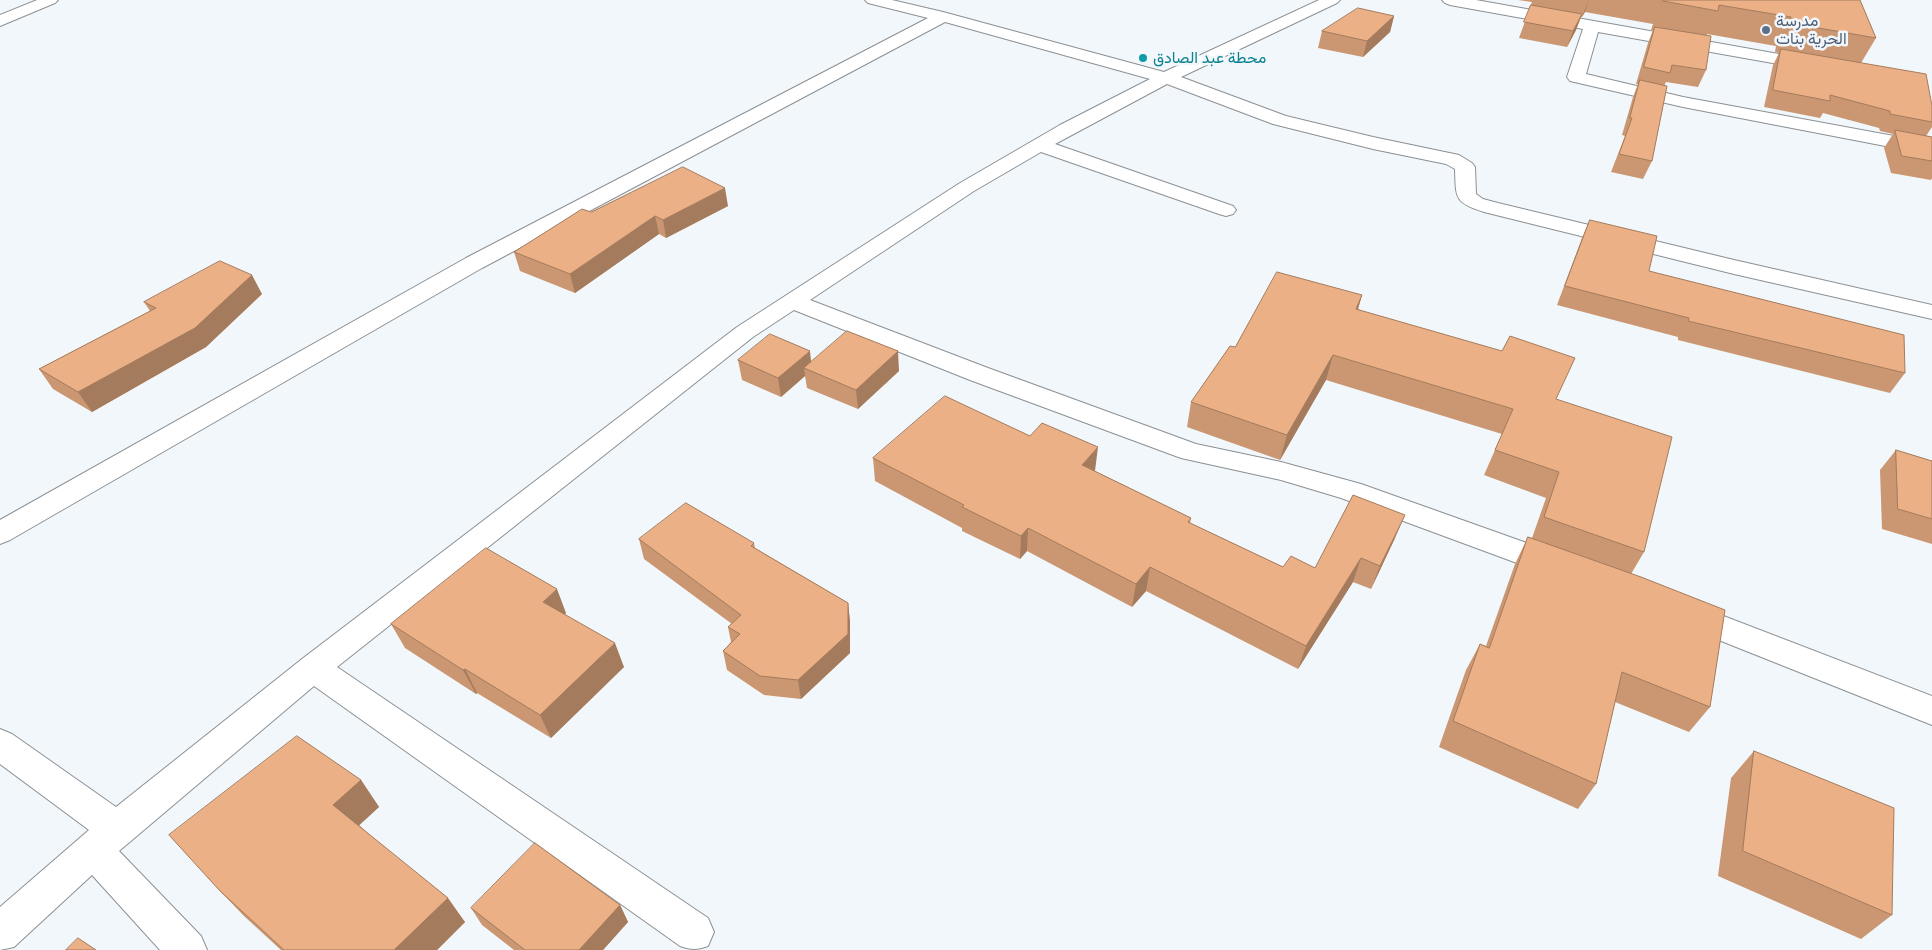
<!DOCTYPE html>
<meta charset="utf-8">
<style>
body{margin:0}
canvas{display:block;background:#f2f7fb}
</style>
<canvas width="1932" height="950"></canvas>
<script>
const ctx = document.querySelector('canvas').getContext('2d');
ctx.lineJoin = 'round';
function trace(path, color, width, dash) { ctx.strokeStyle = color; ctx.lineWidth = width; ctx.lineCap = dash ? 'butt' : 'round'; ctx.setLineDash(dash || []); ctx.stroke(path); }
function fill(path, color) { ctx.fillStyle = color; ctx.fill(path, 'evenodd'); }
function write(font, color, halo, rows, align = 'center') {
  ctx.font = font + ' "Zilla Slab",Vazirmatn,serif'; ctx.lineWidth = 5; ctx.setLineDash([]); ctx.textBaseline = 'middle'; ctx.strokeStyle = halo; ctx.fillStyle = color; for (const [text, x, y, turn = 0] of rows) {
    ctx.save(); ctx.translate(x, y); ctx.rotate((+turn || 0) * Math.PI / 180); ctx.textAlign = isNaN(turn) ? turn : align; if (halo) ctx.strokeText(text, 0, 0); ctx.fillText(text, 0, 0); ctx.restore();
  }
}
const minor = new Path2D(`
 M 37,0 L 58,0 L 55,3 L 0,26 L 0,15 Z
 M 865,0 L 892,0 L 943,12 L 1164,72 L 1319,0 L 1340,0 L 1337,3 L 1181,77 L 1286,116 L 1373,137 L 1459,155 L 1472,163 L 1475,167 L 1476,194 L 1483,199 L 1498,203 L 1734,260 L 1932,305 L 1932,319 L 1734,274 L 1484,212 C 1454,202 1456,199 1455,169 L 1446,164 L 1373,149 L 1273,124 L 1167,84 L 1055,144 L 1233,206 L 1236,210 L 1233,214 L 1226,216 L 1219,214 L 1041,152 L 974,191 L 810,300 L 988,368 L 1196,444 L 1281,462 L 1361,484 L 1566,557 L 1570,565 L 1566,573 L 1555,576 L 1544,573 L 1341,498 L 1281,480 L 1181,458 L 970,380 L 794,310 L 753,337 L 337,667 L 708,918 L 714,932 L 708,946 C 697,950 691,950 680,946 L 314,686 L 119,851 L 201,936 L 207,950 L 160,950 L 92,875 L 14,947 L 0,950 L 0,907 L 89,830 L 0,764 L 0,729 L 12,734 L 116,807 L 302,659 L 737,327 L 960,183 L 1060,125 L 1150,79 L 945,22 L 482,268 L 10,540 L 0,544 L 0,520 L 466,258 L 928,18 L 868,3 Z
 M 1442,0 L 1476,0 L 1818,61 L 1821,65 L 1818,69 L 1812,70 L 1598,32 L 1586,74 L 1683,97 L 1932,143 L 1932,155 L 1683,107 L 1570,81 L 1567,77 L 1583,29 L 1450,5 L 1445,3 Z
 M 1687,602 L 1932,696 L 1932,725 L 1676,623 L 1671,614 L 1676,605 Z`);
const wall = new Path2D(`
 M 1518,0 L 1860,0 L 1876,38 L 1861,63 L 1932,106 L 1932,127 L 1926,136 L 1932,137 L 1932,178 L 1931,180 L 1891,173 L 1884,148 L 1893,134 L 1880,131 L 1879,128 L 1823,113 L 1820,118 L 1764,107 L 1773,65 L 1779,53 L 1775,52 L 1776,46 L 1707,34 L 1707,36 L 1706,70 L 1698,87 L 1666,82 L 1664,86 L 1652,161 L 1643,179 L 1611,172 L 1625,136 L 1622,135 L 1633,97 L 1638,84 L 1636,84 L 1648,43 L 1653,30 L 1651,30 L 1653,24 L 1585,12 L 1582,17 L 1581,17 L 1576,30 L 1567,47 L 1519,38 L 1532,2 Z
 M 1394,16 L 1390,32 L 1363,57 L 1318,48 L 1322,31 Z
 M 728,206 L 666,238 L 659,234 L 575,293 L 520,271 L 514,252 L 591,212 Z
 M 1590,220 L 1649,271 L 1905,373 L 1890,393 L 1678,340 L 1678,337 L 1557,305 L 1582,238 Z
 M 262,294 L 206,347 L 92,412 L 53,389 L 39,369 L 150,311 L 144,302 Z
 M 1362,295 L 1358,309 L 1556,399 L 1644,552 L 1631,574 L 1710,707 L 1689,732 L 1615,702 L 1596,784 L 1578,809 L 1439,747 L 1466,670 L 1480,644 L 1486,646 L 1515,564 L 1528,537 L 1532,538 L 1546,498 L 1484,475 L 1502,434 L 1326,380 L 1280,460 L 1187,427 L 1191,402 L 1235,347 Z
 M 738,360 L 811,362 L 899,371 L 858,409 L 807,388 L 805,376 L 781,397 L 742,380 Z
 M 1030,436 L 1095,471 L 1191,518 L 1190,523 L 1283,567 L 1315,568 L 1395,538 L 1371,589 L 1353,582 L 1298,669 L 1146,591 L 1132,607 L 1027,551 L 1020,559 L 962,531 L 962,528 L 875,481 L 873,458 Z
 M 1896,450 L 1932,461 L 1932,544 L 1882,529 L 1880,470 Z
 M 639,539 L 754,543 L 755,548 L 848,603 L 850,622 L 850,653 L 801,699 L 764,695 L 727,670 L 723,651 L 731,642 L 728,627 L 732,624 L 644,559 Z
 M 566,613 L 565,614 L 624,667 L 551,738 L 477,693 L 476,694 L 405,648 L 391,624 Z
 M 1754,751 L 1892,915 L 1861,939 L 1718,876 L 1731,778 Z
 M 361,780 L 379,807 L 359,825 L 465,922 L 437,950 L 281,950 L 244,916 L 220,891 Z
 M 620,905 L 628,922 L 603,950 L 514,950 L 482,925 L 471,908 Z`);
const shadedWall = new Path2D(`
 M 1589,0 L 1585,12 L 1582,17 Z
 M 1582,14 L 1576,30 L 1567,47 L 1573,31 Z
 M 1394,16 L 1390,32 L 1363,57 L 1367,41 Z
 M 725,188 L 728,206 L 666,238 L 663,220 Z
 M 655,216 L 659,234 L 575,293 L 570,274 Z
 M 252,275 L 262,294 L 206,347 L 92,412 L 78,392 Z
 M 1362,295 L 1355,319 L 1356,309 Z
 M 810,351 L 812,370 L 804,368 L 805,376 L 781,397 L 778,378 Z
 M 898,351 L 899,371 L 858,409 L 856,390 Z
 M 1333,355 L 1326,380 L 1280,460 L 1287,435 Z
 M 1098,447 L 1095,471 L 1082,465 Z
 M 1405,515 L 1395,538 L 1371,589 L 1380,566 Z
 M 1028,528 L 1027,551 L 1020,559 L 1021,536 Z
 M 1361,558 L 1353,582 L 1298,669 L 1306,646 Z
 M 1150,567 L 1146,591 L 1132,607 L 1136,584 Z
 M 557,589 L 566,613 L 552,626 L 543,602 Z
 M 848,603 L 850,622 L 850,653 L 801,699 L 798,680 Z
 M 615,643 L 624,667 L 551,738 L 540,715 Z
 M 465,669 L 477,693 L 476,694 L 463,670 Z
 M 361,780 L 379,807 L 353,831 L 333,805 Z
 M 448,898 L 465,922 L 437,950 L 394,950 Z
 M 620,905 L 628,922 L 603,950 L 579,950 Z`);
const building = new Path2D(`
 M 1664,0 L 1860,0 L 1876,38 L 1790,23 L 1791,17 L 1719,5 L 1718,11 L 1663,1 Z
 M 1531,5 L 1582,14 L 1573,31 L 1524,22 Z
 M 1358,8 L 1394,16 L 1367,41 L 1322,31 Z
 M 1655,27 L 1711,36 L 1706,70 L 1672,65 L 1670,73 L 1644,67 Z
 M 1781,49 L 1926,74 L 1932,106 L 1932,122 L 1890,114 L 1890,111 L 1830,95 L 1830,101 L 1773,90 Z
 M 1640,80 L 1667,86 L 1652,161 L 1619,154 L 1632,118 L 1630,118 Z
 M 1895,130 L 1932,137 L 1932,161 L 1902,156 Z
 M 683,167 L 725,188 L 663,220 L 655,216 L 570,274 L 514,252 L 582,209 L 591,212 Z
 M 1590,220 L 1657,236 L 1649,271 L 1904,335 L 1905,373 L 1688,321 L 1689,318 L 1565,286 Z
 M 220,261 L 252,275 L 195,328 L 78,392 L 39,369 L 156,308 L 144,302 Z
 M 1277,272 L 1362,295 L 1356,309 L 1502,351 L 1510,336 L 1575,358 L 1556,399 L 1672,437 L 1644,552 L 1544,517 L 1559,472 L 1495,450 L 1513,409 L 1333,355 L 1287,435 L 1191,402 L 1230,346 L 1235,347 Z
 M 847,331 L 898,351 L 856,390 L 804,368 Z
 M 770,334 L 810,351 L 778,378 L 738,360 Z
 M 945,396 L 1030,436 L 1042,423 L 1098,447 L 1082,465 L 1191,518 L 1188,522 L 1283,567 L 1291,556 L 1315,568 L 1353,495 L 1405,515 L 1380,566 L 1361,558 L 1306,646 L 1150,567 L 1136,584 L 1028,528 L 1021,536 L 962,507 L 964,505 L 873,458 Z
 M 1896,450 L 1932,461 L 1932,519 L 1898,509 Z
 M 686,503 L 754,543 L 751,546 L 848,603 L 848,634 L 798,680 L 760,676 L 723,651 L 740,634 L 728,627 L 741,615 L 639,539 Z
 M 1528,537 L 1641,577 L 1725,610 L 1710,707 L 1622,672 L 1596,784 L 1453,721 L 1480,644 L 1489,648 Z
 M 486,548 L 557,589 L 543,602 L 615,643 L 540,715 L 465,669 L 463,670 L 391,624 Z
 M 297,736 L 361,780 L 333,805 L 448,898 L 394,950 L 284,950 L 220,891 L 169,835 Z
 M 1754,751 L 1894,808 L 1892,915 L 1743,851 Z
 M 535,843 L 620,905 L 579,950 L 525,950 L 471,908 Z
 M 78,938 L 96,950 L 66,950 Z`);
const markers = [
 [1766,30,5,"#5c6f8a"],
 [1143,58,5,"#0f9aa8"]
];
const farServicenames = [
 ["مدرسة",1776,21],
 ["الحرية بنات",1776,39]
];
const farCulturenames = [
 ["محطة عبد الصادق",1153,58]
];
trace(minor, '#8b9094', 2);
fill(minor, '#fff');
fill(wall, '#ca9772');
fill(shadedWall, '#a47b5d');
fill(building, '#ebb085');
trace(building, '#a47b5d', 1);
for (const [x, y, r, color] of markers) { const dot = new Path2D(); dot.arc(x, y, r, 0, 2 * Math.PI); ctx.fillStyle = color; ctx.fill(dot); trace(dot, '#f2f7fb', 2); }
write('16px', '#4e5e75', '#f2f7fb', farServicenames, 'left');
write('16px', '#0d838f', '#f2f7fb', farCulturenames, 'left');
</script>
